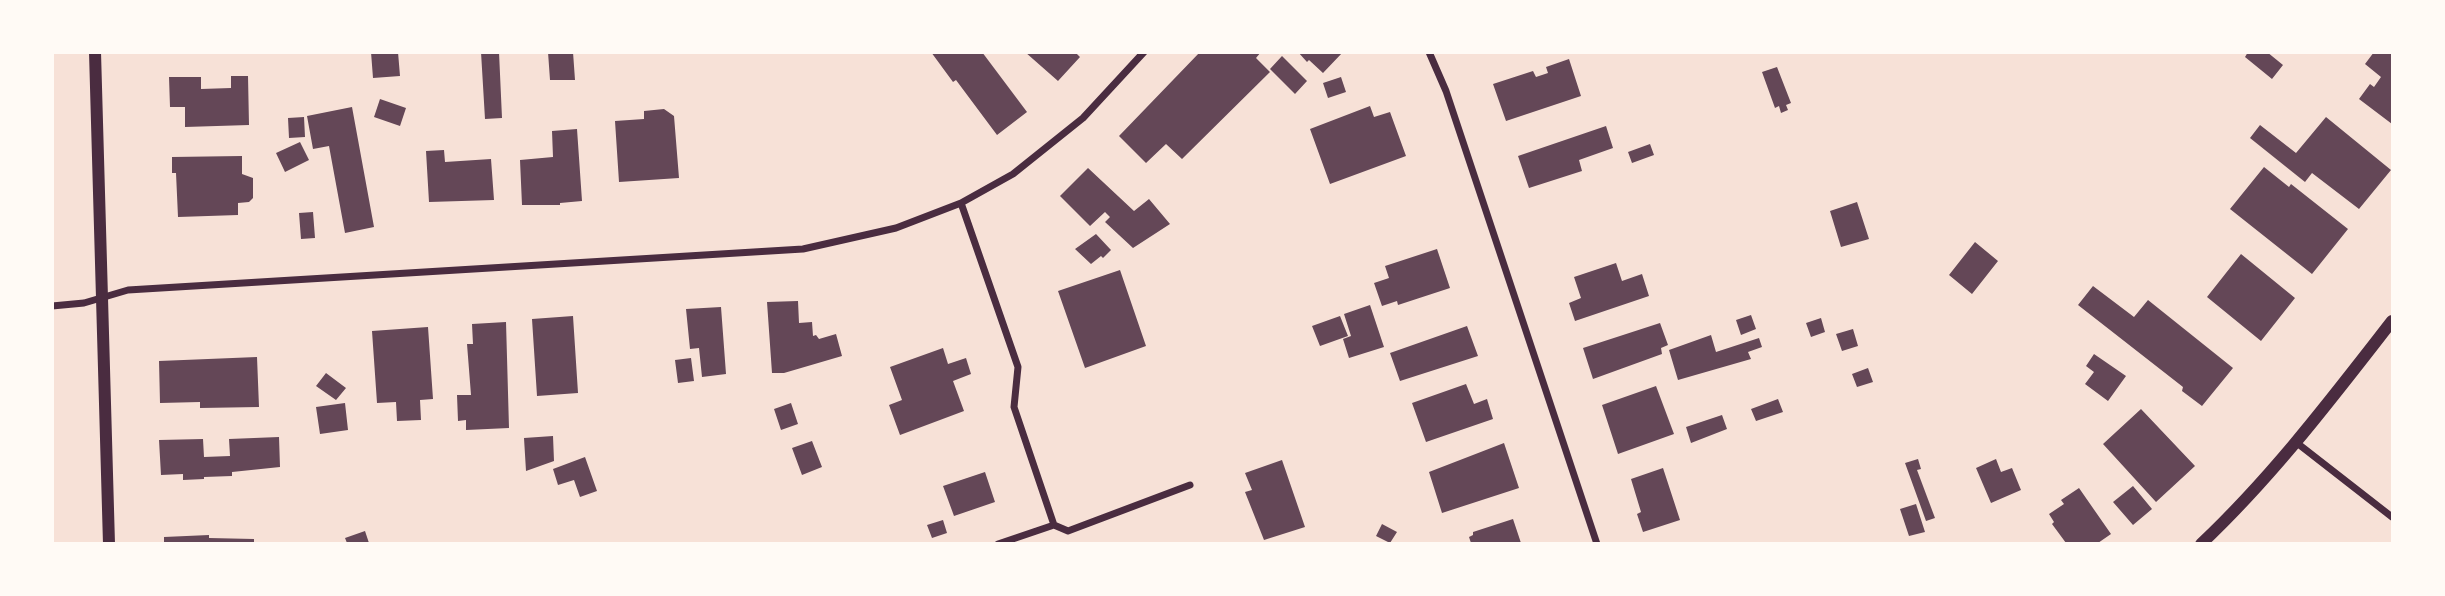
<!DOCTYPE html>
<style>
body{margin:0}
#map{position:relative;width:2445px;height:596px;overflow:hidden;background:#f7e1d7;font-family:"Open Sans",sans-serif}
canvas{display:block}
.frame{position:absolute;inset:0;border:54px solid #fffaf5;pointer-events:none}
</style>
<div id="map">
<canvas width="2445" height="596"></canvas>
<div class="frame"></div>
</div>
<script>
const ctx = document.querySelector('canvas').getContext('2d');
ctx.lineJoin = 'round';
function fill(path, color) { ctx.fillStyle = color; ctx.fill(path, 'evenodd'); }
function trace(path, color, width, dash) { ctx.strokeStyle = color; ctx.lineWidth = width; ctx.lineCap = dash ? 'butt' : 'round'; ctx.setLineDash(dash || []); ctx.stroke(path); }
const building = new Path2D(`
 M 371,52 L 398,52 L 400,76 L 373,78 Z
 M 481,52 L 499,52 L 502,118 L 485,119 Z
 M 548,52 L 573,52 L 575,80 L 550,80 Z
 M 931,52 L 982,52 L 1027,112 L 997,135 L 956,80 L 953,82 Z
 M 1025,52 L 1075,52 L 1080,57 L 1058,81 Z
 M 1200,52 L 1261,52 L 1256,58 L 1270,72 L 1182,159 L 1166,144 L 1146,163 L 1119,136 Z
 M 1298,52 L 1343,52 L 1323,73 L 1309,60 L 1307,62 Z
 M 2248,52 L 2267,52 L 2283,65 L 2272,79 L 2245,57 Z
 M 2374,52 L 2392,52 L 2392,124 L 2359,99 L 2370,84 L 2374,87 L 2381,77 L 2365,64 Z
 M 1282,56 L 1307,81 L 1295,94 L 1270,69 Z
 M 1569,59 L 1581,96 L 1506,121 L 1493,84 L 1533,71 L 1536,77 L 1548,73 L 1546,67 Z
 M 1777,67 L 1791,103 L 1786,105 L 1788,110 L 1781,113 L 1779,106 L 1775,108 L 1762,72 Z
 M 231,76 L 248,76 L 249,125 L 185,127 L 185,107 L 170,107 L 169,77 L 201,77 L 201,89 L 231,88 Z
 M 1341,77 L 1346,92 L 1328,98 L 1323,83 Z
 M 380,99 L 406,108 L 400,126 L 374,117 Z
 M 1370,106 L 1374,117 L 1390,112 L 1406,156 L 1330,184 L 1310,129 Z
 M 352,107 L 374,227 L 345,233 L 329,146 L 313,149 L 307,116 Z
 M 664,109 L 674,116 L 679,178 L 619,182 L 615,121 L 644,119 L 644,111 Z
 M 304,117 L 305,137 L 289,138 L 288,118 Z
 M 2326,117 L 2391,170 L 2359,209 L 2312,173 L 2305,182 L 2250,138 L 2260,125 L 2296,153 Z
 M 1606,126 L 1613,148 L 1579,160 L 1582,171 L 1529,188 L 1518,156 Z
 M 577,129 L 582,201 L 560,203 L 560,205 L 522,205 L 520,160 L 553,157 L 552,131 Z
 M 300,142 L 309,160 L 285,172 L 276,153 Z
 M 1650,144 L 1654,155 L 1632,163 L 1628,152 Z
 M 444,150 L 445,162 L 491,159 L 494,200 L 429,202 L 426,151 Z
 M 242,156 L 242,174 L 253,178 L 253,198 L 249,202 L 238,203 L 238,215 L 178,217 L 176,173 L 172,173 L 172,157 Z
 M 2264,167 L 2289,187 L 2291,184 L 2348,229 L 2312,274 L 2230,209 Z
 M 1088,168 L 1134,211 L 1149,199 L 1170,224 L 1133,248 L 1105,222 L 1110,217 L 1105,212 L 1090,226 L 1060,196 Z
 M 1857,202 L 1869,239 L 1841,247 L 1830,211 Z
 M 313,212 L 315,238 L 301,239 L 299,213 Z
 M 1096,234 L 1111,250 L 1103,258 L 1101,256 L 1091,264 L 1075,249 Z
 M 1975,242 L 1998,261 L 1972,294 L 1949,275 Z
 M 1437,249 L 1450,288 L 1398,305 L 1397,301 L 1382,306 L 1374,283 L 1389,278 L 1385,266 Z
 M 2241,254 L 2295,298 L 2261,341 L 2207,297 Z
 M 1616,263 L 1622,281 L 1642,274 L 1649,296 L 1575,321 L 1569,303 L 1581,298 L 1574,277 Z
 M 1120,270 L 1146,346 L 1085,368 L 1058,291 Z
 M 2093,286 L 2134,317 L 2148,300 L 2233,368 L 2202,406 L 2182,391 L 2183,387 L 2078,305 Z
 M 798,301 L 799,323 L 812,322 L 813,336 L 816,335 L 819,339 L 836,334 L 842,356 L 784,373 L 772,373 L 767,302 Z
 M 1370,305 L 1384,347 L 1349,358 L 1343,339 L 1351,336 L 1344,314 Z
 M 721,307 L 726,374 L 702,377 L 699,348 L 690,349 L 686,309 Z
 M 1751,315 L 1756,329 L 1741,335 L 1736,320 Z
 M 573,316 L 578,393 L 537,396 L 532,319 Z
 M 1340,316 L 1348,336 L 1320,346 L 1312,326 Z
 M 1821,318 L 1825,332 L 1811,337 L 1806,323 Z
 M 506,322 L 509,428 L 466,430 L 466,420 L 458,421 L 457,395 L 471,395 L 467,344 L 473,344 L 472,324 Z
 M 1660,323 L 1668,345 L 1661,348 L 1662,354 L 1593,379 L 1583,348 Z
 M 1467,326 L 1478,356 L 1400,381 L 1390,353 Z
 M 428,327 L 433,399 L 420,400 L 421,420 L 397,421 L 396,402 L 377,403 L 372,331 Z
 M 1853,329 L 1858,346 L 1842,351 L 1836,334 Z
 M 1711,335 L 1716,352 L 1759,338 L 1762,347 L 1748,352 L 1751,359 L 1678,380 L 1669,350 Z
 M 943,348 L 948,364 L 966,358 L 971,374 L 953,381 L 964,411 L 900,435 L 889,405 L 902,400 L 890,367 Z
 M 2094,354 L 2126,376 L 2108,401 L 2085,384 L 2094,372 L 2086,366 Z
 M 257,357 L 259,407 L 200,408 L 200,402 L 160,403 L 159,361 Z
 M 691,358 L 694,381 L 678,383 L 675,360 Z
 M 1868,368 L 1873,382 L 1857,387 L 1852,374 Z
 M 326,373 L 346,388 L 336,400 L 316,386 Z
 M 1466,384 L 1474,404 L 1487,399 L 1493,419 L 1426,442 L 1412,403 Z
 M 1656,386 L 1674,434 L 1618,454 L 1602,405 Z
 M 1778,399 L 1783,412 L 1756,421 L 1751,409 Z
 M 345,403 L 348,430 L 320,434 L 316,407 Z
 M 791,403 L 798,424 L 781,430 L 774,409 Z
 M 2141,409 L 2195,466 L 2156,502 L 2103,444 Z
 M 1722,415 L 1727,429 L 1691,443 L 1686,427 Z
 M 553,436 L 554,461 L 526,471 L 524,438 Z
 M 279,437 L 280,467 L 232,472 L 232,476 L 204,477 L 204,479 L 183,480 L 183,474 L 161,475 L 159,440 L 203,439 L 204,457 L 230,456 L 229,439 Z
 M 812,441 L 822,467 L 802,475 L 792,448 Z
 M 1504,443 L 1519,488 L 1442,513 L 1429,472 Z
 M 585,457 L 597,491 L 580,497 L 574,480 L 558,485 L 553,469 Z
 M 1918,459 L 1921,469 L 1917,470 L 1935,518 L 1926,521 L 1905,463 Z
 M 1996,459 L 2001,472 L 2012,468 L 2021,490 L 1991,503 L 1976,468 Z
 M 1282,460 L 1305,527 L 1264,540 L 1245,492 L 1252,490 L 1245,473 Z
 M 1663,468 L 1680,520 L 1643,532 L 1637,514 L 1641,512 L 1631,479 Z
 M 985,472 L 995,502 L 954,516 L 943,486 Z
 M 2133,486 L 2152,509 L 2133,525 L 2113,502 Z
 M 2079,488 L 2111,534 L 2098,543 L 2066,543 L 2052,524 L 2054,522 L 2049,514 L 2064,504 L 2061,500 Z
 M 1916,504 L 1925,532 L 1909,536 L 1900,509 Z
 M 1513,519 L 1521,543 L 1471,543 L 1469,537 L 1473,535 L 1473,532 Z
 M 943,520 L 947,533 L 932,538 L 927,525 Z
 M 1382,524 L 1397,532 L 1390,543 L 1376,536 Z
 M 365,531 L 369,543 L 347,543 L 345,538 Z
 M 209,535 L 209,538 L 254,539 L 254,543 L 164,543 L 164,537 Z`);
const minor = new Path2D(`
 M 1429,52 L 1446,91 L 1597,544
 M 961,203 L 1018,367 L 1014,407 L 1054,525 L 1068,531 L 1190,485
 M 52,306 L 84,303 L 128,290 L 803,249 L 896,228 L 961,203 L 1013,174 L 1083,118 L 1144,52
 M 2297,443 L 2392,517
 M 998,544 L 1054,525`);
const tertiary = new Path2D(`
 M 95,52 L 109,544
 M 2201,544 C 2273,476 2332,398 2392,321`);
fill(building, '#644757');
trace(minor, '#4a2c40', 7);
trace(tertiary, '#4a2c40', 12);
</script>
